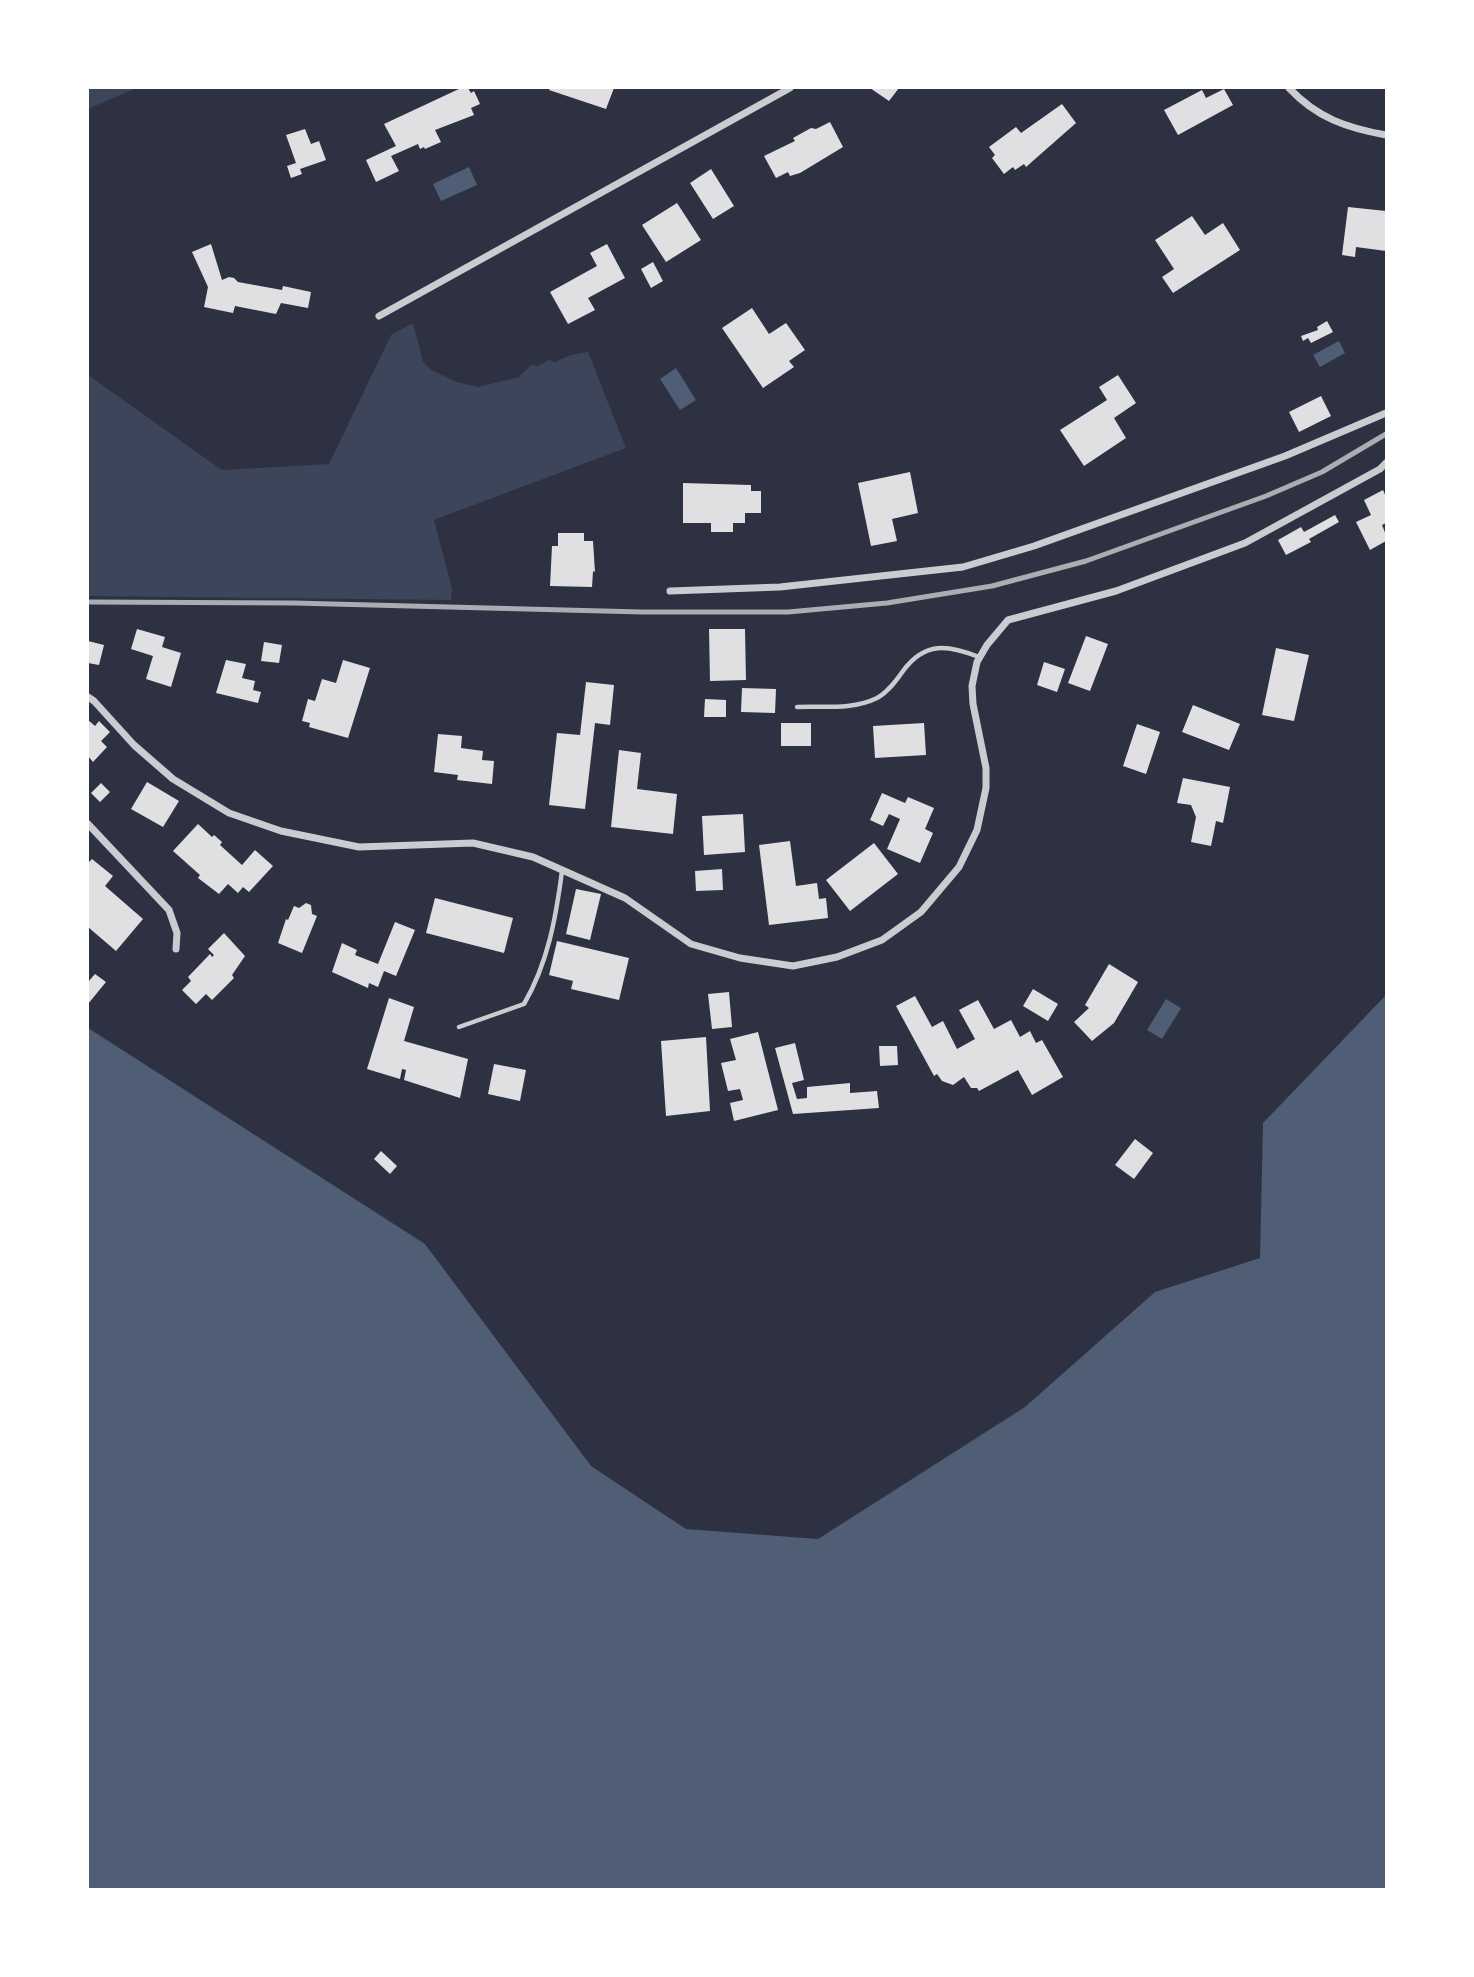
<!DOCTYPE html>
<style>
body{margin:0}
#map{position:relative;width:1474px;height:1977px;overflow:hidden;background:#2d3142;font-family:Mulish,sans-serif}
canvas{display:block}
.frame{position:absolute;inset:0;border:89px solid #fff;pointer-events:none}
</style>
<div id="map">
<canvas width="1474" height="1977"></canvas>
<div class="frame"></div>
</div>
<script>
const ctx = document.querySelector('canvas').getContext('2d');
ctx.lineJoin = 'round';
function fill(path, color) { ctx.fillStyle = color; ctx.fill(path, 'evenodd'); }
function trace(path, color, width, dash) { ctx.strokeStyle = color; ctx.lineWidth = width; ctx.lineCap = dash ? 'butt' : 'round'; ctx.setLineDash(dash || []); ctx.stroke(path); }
const green = new Path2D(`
 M 88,88 L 137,88 L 88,109 Z
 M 413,323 L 423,362 L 431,370 L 457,382 L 478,387 L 519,377 L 531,365 L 538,366 L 549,360 L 555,362 L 571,355 L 588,352 L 626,448 L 434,520 L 452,589 L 451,600 L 88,596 L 88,375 L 222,470 L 329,464 L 391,335 Z`);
const water = new Path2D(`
 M 469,167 L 477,185 L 441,201 L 433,184 Z
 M 1339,341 L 1345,353 L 1320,367 L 1313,355 Z
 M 676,368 L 696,400 L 680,410 L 660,379 Z
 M 1386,995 L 1386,1889 L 88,1889 L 88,1028 L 425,1244 L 591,1466 L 686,1529 L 818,1539 L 1025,1407 L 1155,1292 L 1260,1258 L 1263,1123 Z
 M 1166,999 L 1181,1008 L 1162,1039 L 1147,1030 Z`);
const building = new Path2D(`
 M 461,88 L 468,88 L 471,93 L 474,91 L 480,104 L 471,108 L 474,115 L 435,130 L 441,142 L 425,149 L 424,147 L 420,149 L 418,144 L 391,156 L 399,171 L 376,182 L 366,160 L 396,146 L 384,124 Z
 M 550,88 L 614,88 L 606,109 L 549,90 Z
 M 870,88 L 899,88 L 889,101 Z
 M 1224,89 L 1233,105 L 1178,135 L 1164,110 L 1202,90 L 1206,98 Z
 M 1062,104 L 1076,123 L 1026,167 L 1024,164 L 1015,170 L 1013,167 L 1004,174 L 992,158 L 995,155 L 989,147 L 1016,127 L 1021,133 Z
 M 830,122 L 843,147 L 800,173 L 790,176 L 788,172 L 776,178 L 764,156 L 795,141 L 793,138 L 811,128 L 816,129 Z
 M 305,129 L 311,144 L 319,141 L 326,160 L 300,169 L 302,174 L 291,178 L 287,166 L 296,163 L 286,135 Z
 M 711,169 L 734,206 L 713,219 L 690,183 Z
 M 677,203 L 701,240 L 666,262 L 642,225 Z
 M 1348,207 L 1386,211 L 1386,251 L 1356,247 L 1355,257 L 1342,255 Z
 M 1192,216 L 1205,235 L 1223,223 L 1240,250 L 1173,293 L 1162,277 L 1174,269 L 1155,240 Z
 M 211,244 L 222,280 L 229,277 L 234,278 L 238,282 L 282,290 L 283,286 L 311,292 L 308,308 L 281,303 L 276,314 L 235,306 L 233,313 L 204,307 L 208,287 L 192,252 Z
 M 607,244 L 625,278 L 588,298 L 595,310 L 568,324 L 550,292 L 597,266 L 590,253 Z
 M 653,262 L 663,281 L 651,288 L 641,269 Z
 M 752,308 L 769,334 L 786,323 L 805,350 L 789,361 L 794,367 L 763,388 L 722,328 Z
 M 1327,321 L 1333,332 L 1311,343 L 1308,338 L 1303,341 L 1301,336 L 1318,330 L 1317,327 Z
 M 1118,375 L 1136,403 L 1114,418 L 1126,438 L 1084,466 L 1060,430 L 1107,400 L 1099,387 Z
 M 1321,396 L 1331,416 L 1299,432 L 1289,412 Z
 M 910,472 L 918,513 L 892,519 L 897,541 L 871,546 L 858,483 Z
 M 683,483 L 751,485 L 751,491 L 761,491 L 761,513 L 745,513 L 745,523 L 733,523 L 733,532 L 711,532 L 711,523 L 683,523 Z
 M 1383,490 L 1386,497 L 1386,523 L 1382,525 L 1386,535 L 1386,541 L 1370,550 L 1356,522 L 1371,515 L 1364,500 Z
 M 1335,515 L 1339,522 L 1309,539 L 1311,542 L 1286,555 L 1278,540 L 1301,527 L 1304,532 Z
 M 558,533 L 584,533 L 584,541 L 593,541 L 595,572 L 593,571 L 592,587 L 550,586 L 552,546 L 558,546 Z
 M 137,629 L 165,637 L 162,647 L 181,653 L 171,687 L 146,679 L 153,656 L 131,649 Z
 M 709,629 L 745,629 L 746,680 L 710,681 Z
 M 1086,636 L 1108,644 L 1090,691 L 1068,683 Z
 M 88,641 L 104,645 L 99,665 L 88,663 Z
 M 264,642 L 282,645 L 279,663 L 261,661 Z
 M 1276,648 L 1309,655 L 1294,721 L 1262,715 Z
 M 226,660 L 246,664 L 242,678 L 255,681 L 253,690 L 261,692 L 258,703 L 216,693 Z
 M 343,660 L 370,668 L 348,738 L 309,727 L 310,723 L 302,721 L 308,699 L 315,701 L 322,679 L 336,683 Z
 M 1044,662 L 1065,669 L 1057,692 L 1037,685 Z
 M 586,682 L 614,685 L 610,725 L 595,723 L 585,809 L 549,805 L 557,733 L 580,735 Z
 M 742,688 L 776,689 L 775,713 L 741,712 Z
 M 705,699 L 726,700 L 726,717 L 704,717 Z
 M 1193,705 L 1240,724 L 1229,750 L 1182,732 Z
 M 88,720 L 95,726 L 99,721 L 110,732 L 101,741 L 107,747 L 93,762 L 88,756 Z
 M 781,723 L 811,723 L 811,746 L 781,746 Z
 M 924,723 L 926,755 L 875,758 L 873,726 Z
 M 1137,724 L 1160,732 L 1146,774 L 1123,766 Z
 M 438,734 L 462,736 L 461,748 L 483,751 L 482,760 L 494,761 L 492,784 L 457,780 L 458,775 L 434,772 Z
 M 619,750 L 641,753 L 637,789 L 677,794 L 673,834 L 611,827 Z
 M 1183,778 L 1230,787 L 1223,823 L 1216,821 L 1211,846 L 1191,842 L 1196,817 L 1191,805 L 1177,803 Z
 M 147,782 L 179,801 L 163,827 L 131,809 Z
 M 101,783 L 110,792 L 100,802 L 91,793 Z
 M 882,793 L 905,803 L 908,797 L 934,808 L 925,829 L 933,833 L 920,863 L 887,849 L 900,819 L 889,814 L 883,826 L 870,820 Z
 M 743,814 L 745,852 L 704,855 L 702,816 Z
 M 198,824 L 212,837 L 214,835 L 222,842 L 220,845 L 242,865 L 255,850 L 273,866 L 249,892 L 243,887 L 238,893 L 228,884 L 219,894 L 198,878 L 200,875 L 173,851 Z
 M 790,841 L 796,886 L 817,883 L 819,899 L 826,898 L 828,918 L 769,925 L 759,845 Z
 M 874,843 L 898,874 L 850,911 L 826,880 Z
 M 92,859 L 113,876 L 105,886 L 143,919 L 116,951 L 88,927 L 88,863 Z
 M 722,869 L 723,890 L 696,891 L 695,871 Z
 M 576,889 L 601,894 L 590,940 L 566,934 Z
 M 435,898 L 513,918 L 504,953 L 426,933 Z
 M 306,903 L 311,905 L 312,914 L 317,916 L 302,953 L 278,943 L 286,919 L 288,920 L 294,906 L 299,908 Z
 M 395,922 L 415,930 L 396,976 L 384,971 L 378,987 L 369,983 L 368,988 L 332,972 L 342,943 L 357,950 L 355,955 L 378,964 Z
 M 224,933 L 245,956 L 232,975 L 234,978 L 212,1000 L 206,994 L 196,1004 L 182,990 L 191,981 L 188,977 L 210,954 L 212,957 L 214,955 L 208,949 Z
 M 557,941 L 629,958 L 619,1000 L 571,989 L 573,981 L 549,975 Z
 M 1109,964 L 1138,982 L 1114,1023 L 1092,1041 L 1074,1022 L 1089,1008 L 1085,1005 Z
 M 95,974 L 106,982 L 88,1004 L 88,982 Z
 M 1033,989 L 1058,1004 L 1048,1021 L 1023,1006 Z
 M 729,992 L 732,1027 L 712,1029 L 708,994 Z
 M 915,996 L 932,1027 L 943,1021 L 957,1049 L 975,1039 L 959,1010 L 978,1000 L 994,1029 L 1011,1020 L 1020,1037 L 1030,1031 L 1036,1043 L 1042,1040 L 1063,1077 L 1032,1095 L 1018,1070 L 979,1091 L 977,1088 L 971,1088 L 964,1077 L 953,1085 L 942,1081 L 937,1074 L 934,1076 L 896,1006 Z
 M 389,998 L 414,1007 L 404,1041 L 468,1059 L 460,1098 L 404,1080 L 406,1070 L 402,1069 L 400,1079 L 367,1069 Z
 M 758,1032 L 778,1110 L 734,1121 L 730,1103 L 743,1100 L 740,1089 L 728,1091 L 721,1063 L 736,1060 L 730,1039 Z
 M 706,1037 L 710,1111 L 666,1116 L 661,1041 Z
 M 795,1043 L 804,1080 L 792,1083 L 797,1099 L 807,1098 L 807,1087 L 850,1083 L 850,1093 L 877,1091 L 879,1108 L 793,1114 L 775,1048 Z
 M 879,1046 L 897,1046 L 898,1065 L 880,1066 Z
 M 494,1064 L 526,1070 L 520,1101 L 488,1094 Z
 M 1135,1139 L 1153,1153 L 1134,1179 L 1115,1165 Z
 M 381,1151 L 397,1166 L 390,1174 L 374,1159 Z`);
const service = new Path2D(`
 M 797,707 C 823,706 853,710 877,698 C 888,692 896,681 903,671 C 925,641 948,645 979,657
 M 459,1027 L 524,1004 C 548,963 556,917 562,871`);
const minor = new Path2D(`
 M 1289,88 C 1317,118 1347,128 1386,135
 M 379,316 L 790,88
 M 670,591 L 780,587 L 963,567 L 1034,546 L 1285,456 L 1386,413
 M 88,697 L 94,701 L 134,745 L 173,779 L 229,813 L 281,831 L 359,847 L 473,843 L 533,857 L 625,898 L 691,944 L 740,958 L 793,966 L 837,957 L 882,940 L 921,912 L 959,867 L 977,830 L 986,788 L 986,768 L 973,704 L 972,686 L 977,662 L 987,645 L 1008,620 L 1116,591 L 1245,543 L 1380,469 L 1386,463
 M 88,824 L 169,910 L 177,933 L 176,949`);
const rail = new Path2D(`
 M 88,602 L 294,603 L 642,612 L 788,612 L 887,603 L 992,586 L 1086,561 L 1266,496 L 1322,472 L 1386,434`);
fill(green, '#3c4559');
fill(water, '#4f5d75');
fill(building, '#e0e0e3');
trace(service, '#caccd0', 4.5);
trace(minor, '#caccd0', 7);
trace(rail, '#abadb3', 5);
</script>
